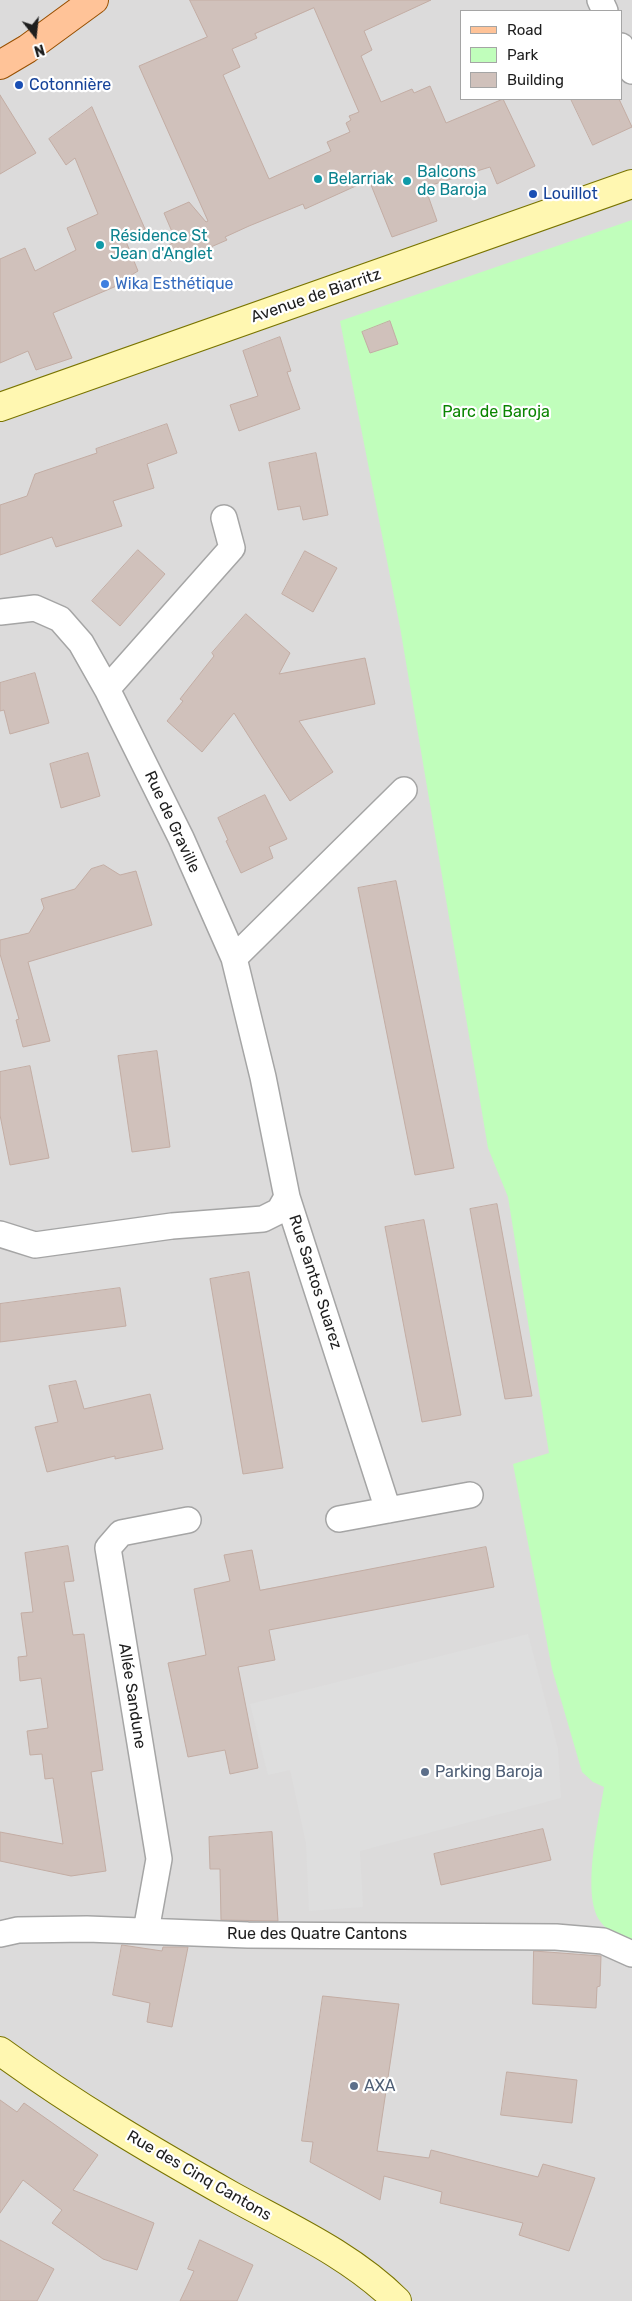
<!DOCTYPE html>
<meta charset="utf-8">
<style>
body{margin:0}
#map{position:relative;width:632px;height:2301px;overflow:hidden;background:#f0e9e3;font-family:Rubik,sans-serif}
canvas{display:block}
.legend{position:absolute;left:460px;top:10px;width:162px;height:90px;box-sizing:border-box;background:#fff;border:1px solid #a5a5a5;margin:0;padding:6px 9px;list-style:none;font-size:15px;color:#1e1e1e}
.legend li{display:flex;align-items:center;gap:10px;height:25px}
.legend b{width:25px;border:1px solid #a5a5a5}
.north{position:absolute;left:10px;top:10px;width:50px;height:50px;-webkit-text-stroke:4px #fff;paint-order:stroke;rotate:164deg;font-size:14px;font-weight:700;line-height:20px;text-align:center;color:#1e1e1e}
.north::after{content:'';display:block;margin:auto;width:18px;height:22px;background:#1e1e1e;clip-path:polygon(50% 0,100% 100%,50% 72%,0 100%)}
</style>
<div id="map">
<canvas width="632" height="2301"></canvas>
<ul class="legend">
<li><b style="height:6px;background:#ffc398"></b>Road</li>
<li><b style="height:14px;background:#c0febb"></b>Park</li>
<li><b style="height:14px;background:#d0c1bb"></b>Building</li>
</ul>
<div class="north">N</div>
</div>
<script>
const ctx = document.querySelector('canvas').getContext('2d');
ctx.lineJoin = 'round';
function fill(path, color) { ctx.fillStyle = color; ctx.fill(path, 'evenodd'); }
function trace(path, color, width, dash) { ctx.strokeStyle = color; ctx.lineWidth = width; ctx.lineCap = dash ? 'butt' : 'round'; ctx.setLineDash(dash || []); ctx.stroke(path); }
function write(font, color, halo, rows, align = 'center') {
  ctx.font = font + ' Rubik,sans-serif'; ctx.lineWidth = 4.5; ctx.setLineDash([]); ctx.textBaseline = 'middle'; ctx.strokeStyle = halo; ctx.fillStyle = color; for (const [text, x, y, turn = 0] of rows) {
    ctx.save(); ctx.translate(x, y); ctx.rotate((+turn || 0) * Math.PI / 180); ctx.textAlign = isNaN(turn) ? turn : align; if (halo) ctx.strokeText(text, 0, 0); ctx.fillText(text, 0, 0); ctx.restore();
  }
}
const residential = new Path2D(`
 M 0,0 L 632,0 L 632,2301 L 0,2301 ZM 461,11 L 621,11 L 621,99 L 461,99 Z`);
const park = new Path2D(`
 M 632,220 L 632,1943 C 621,1937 607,1932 600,1921 C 581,1894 599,1820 604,1787 L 593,1782 L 582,1772 L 552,1669 L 513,1464 L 549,1453 L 508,1197 L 488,1148 L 400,627 L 340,321 Z`);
const parking = new Path2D(`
 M 528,1634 L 558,1749 L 561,1798 L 360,1851 L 363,1907 L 309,1911 L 306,1844 L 290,1770 L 268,1775 L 250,1704 Z`);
const building = new Path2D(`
 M 190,0 L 431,0 L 364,31 L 372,50 L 361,56 L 381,102 L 412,89 L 414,93 L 430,86 L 446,123 L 503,99 L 535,166 L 497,184 L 490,167 L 425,187 L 437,221 L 392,237 L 369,180 L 305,209 L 303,204 L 249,226 L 225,237 L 227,240 L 183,259 L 182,256 L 171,261 L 164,248 L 176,241 L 164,213 L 189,202 L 206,222 L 208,221 L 139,66 L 207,37 ZM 314,8 L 359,112 L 349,116 L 351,120 L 346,123 L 350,132 L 327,142 L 331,151 L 269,179 L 223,75 L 240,67 L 232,49 L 257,38 L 255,34 Z
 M 0,95 L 36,153 L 0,174 Z
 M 571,99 L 619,99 L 632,127 L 593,145 Z
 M 92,107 L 145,229 L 125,239 L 138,271 L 133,274 L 133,279 L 53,313 L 72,358 L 36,370 L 28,351 L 0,363 L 0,259 L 25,248 L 35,271 L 76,250 L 67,228 L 98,214 L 75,158 L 66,165 L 49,139 Z
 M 390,321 L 398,344 L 370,353 L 362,332 Z
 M 280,337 L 291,371 L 287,372 L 300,409 L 239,431 L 230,405 L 258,396 L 243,351 Z
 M 167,424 L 177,453 L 147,464 L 154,488 L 113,501 L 122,526 L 56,547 L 52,537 L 0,555 L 0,505 L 27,496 L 35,474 L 97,453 L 96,449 Z
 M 316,453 L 328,515 L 303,520 L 300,506 L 278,510 L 269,463 Z
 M 138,550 L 165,574 L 120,626 L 92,601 Z
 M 305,551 L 337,568 L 313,612 L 282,594 Z
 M 246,614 L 290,653 L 279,674 L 365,658 L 375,704 L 299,721 L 333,772 L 290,801 L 234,713 L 202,752 L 167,721 L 183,701 L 180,699 L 214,656 L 212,653 Z
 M 35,673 L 49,723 L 10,734 L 4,710 L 0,711 L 0,683 Z
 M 88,753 L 100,796 L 61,808 L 50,764 Z
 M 265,795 L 287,839 L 269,847 L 273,858 L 241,873 L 226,841 L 228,840 L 218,818 Z
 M 104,865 L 120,875 L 136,871 L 152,925 L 28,962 L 50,1041 L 23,1047 L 16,1020 L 19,1019 L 0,954 L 0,940 L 29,933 L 44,908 L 41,899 L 75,889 L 91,869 Z
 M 396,881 L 454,1168 L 415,1175 L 358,888 Z
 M 157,1051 L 170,1147 L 132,1152 L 118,1056 Z
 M 30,1066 L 49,1158 L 10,1165 L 0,1115 L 0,1072 Z
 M 497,1204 L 532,1396 L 505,1399 L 470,1209 Z
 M 424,1220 L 461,1415 L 422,1422 L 385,1227 Z
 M 249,1272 L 283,1468 L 243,1474 L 210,1279 Z
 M 120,1288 L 126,1326 L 0,1342 L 0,1304 Z
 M 76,1381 L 84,1409 L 150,1394 L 163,1449 L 115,1459 L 115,1456 L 47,1472 L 35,1427 L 58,1422 L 49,1386 Z
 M 68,1546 L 74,1581 L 64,1582 L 73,1635 L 84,1634 L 103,1770 L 91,1772 L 106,1871 L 71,1876 L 0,1861 L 0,1832 L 63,1844 L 53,1778 L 45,1779 L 42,1754 L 30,1755 L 27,1731 L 48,1728 L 41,1678 L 20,1681 L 18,1657 L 27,1656 L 21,1613 L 33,1612 L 25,1553 Z
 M 486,1547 L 494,1587 L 269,1630 L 275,1660 L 238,1667 L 258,1768 L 230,1774 L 225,1750 L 188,1757 L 168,1663 L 206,1655 L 194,1589 L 230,1581 L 224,1555 L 252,1550 L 260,1590 Z
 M 543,1829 L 551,1860 L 441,1885 L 434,1854 Z
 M 272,1832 L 278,1921 L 221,1920 L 220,1869 L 210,1869 L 209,1837 Z
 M 122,1945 L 162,1951 L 163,1947 L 188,1947 L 172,2027 L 147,2022 L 150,2003 L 113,1995 Z
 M 534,1951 L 601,1956 L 600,1986 L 597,1987 L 596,2008 L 533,2004 Z
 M 323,1996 L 399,2004 L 377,2151 L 429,2158 L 431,2150 L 538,2177 L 543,2164 L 595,2178 L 569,2251 L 519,2235 L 523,2223 L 440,2203 L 442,2192 L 384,2176 L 380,2200 L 310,2162 L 313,2142 L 302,2141 Z
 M 507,2072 L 577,2080 L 572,2123 L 501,2115 Z
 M 0,2100 L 17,2112 L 24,2103 L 98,2155 L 73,2190 L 154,2223 L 137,2270 L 103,2259 L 52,2223 L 62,2210 L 23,2180 L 0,2213 Z
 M 0,2240 L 54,2269 L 37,2301 L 0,2301 Z
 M 200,2240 L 253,2265 L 237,2301 L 180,2301 L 194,2271 L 188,2269 Z`);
const street = new Path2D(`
 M 600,0 L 605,11
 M 621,46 L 632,71
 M 0,612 L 35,608 L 60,619 L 81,643 L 107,689 L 181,838 L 234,958 L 263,1077 L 287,1197 L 388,1510
 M 107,689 L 232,548 L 224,518
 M 234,958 L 404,790
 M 0,1234 L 35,1245 L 172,1226 L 263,1219 L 279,1211 L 287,1197
 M 339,1519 L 470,1495
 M 146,1931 L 159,1859 L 108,1548 L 121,1533 L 188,1520
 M 0,1934 L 18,1930 L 87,1929 L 248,1935 L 556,1937 L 603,1941 L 632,1954`);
const secondary = new Path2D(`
 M 0,407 L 632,184
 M 0,2051 C 74,2105 152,2151 232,2196 C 288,2227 351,2255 397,2301`);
const primary = new Path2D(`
 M 0,65 L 27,49 L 94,0`);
const markers = [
 [19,85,5,"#1a4fb4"],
 [318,179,5,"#0f9aa8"],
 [407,181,5,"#0f9aa8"],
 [533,194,5,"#1a4fb4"],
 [100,245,5,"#0f9aa8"],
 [105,284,5,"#3f7fe0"],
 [425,1772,5,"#5c6f8a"],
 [354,2086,5,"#5c6f8a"]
];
const transitNames = [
 ["Cotonnière",29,85],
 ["Louillot",543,194]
];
const cultureNames = [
 ["Balcons",417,172],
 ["de Baroja",417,190],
 ["Belarriak",328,179],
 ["Résidence St",110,236],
 ["Jean d'Anglet",110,254]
];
const shopNames = [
 ["Wika Esthétique",115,284]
];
const streetNames = [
 ["Avenue de Biarritz",316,296,-19],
 ["Rue de Graville",172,822,65],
 ["Rue Santos Suarez",315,1282,72],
 ["Allée Sandune",132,1696,81],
 ["Rue des Quatre Cantons",317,1934],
 ["Rue des Cinq Cantons",199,2176,30]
];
const parkNames = [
 ["Parc de Baroja",496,412]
];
const serviceNames = [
 ["Parking Baroja",435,1772],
 ["AXA",364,2086]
];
fill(residential, '#dcdbdb');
fill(park, '#c0febb');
fill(parking, '#dedede');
fill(building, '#d0c1bb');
trace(building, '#c3ada4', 1);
trace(street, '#a5a5a5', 28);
trace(secondary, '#797400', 30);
trace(primary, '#974f00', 30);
trace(street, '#fff', 25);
trace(secondary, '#fff7b1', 28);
trace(primary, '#ffc398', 28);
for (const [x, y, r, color] of markers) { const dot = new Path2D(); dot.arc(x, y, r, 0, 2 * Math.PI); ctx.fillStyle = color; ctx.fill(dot); trace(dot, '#fff', 2); }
write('16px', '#164399', '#fff', transitNames, 'left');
write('16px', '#0d838f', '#fff', cultureNames, 'left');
write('16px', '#366cbe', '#fff', shopNames, 'left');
write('16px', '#1e1e1e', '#fff', streetNames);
write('16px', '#0a8601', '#fff', parkNames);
write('16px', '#4e5e75', '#fff', serviceNames, 'left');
</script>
